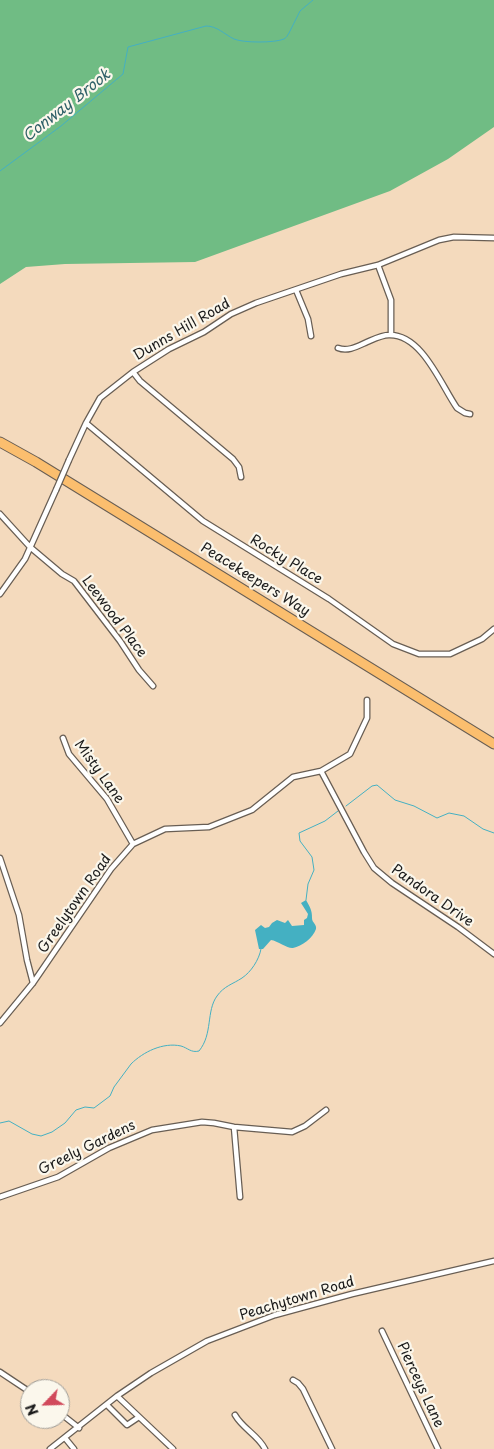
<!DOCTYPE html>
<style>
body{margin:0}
#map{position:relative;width:494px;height:1449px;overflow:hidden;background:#f4dabd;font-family:"Playpen Sans",sans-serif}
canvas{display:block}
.north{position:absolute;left:20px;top:1379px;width:50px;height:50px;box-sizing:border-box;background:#fbf7ec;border:1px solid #a29f99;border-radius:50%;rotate:246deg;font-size:14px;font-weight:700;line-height:20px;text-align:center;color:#1c1c1c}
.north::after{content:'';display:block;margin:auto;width:18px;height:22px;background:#d1495b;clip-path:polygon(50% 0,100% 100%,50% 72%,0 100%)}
</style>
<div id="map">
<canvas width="494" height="1449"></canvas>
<div class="north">N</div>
</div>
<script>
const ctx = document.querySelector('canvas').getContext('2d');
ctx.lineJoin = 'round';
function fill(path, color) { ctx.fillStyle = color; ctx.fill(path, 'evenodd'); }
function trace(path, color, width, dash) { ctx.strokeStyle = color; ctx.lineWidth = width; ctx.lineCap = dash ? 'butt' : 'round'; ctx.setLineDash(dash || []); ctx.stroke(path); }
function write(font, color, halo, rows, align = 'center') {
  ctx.font = font + ' "Playpen Sans",sans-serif'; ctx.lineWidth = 4.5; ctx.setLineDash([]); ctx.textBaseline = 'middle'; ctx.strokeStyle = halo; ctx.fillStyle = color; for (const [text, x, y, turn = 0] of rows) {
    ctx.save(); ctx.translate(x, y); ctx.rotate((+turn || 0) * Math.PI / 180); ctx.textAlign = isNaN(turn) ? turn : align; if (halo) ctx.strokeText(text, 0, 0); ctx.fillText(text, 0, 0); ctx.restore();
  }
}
const forest = new Path2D(`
 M 0,0 L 494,0 L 494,127 L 448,159 L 390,191 L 195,262 L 65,264 L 26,267 L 0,284 Z`);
const water = new Path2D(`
 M 306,900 C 310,907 312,910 312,918 C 312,923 317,924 316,929 C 313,938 302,946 293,948 C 288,949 278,941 271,940 L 263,949 L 259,949 L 255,930 L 261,925 L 265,928 L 269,927 L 272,923 L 277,920 L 285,923 L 288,920 L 292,926 L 304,925 L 304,920 L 307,918 L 308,914 L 301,903 Z`);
const stream = new Path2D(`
 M 0,171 L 61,126 L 123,74 L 128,47 L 206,26 C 217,26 224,34 234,39 C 243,43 275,43 284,39 C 287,37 287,36 289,33 L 300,11 L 313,0
 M 346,806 L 372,786 L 377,785 L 395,800 L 414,806 L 437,818 L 449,813 L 464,816 L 483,829 L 494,833
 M 306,900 L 308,884 L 314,870 L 312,857 L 300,841 L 299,833 L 325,821 L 338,811
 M 0,1123 L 9,1121 L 32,1134 L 41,1136 L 52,1132 L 65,1123 L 76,1110 L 85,1107 L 94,1108 L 110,1096 L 114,1087 L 131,1064 C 143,1052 163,1042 181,1046 C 188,1048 191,1053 199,1051 C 213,1034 206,1011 217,996 C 224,986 233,984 242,978 C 251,972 259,960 261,949`);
const minor = new Path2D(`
 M 378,265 L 391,300 L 391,335
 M 296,290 L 308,319 L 311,336
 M 338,348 C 348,352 358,346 367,342 C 374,339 382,335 389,335 C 422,334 441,385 457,408 L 465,413 L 470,414
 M 133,372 L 140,381 L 233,459 L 239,467 L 241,477
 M 86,423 L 203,521 L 329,599 L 393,644 L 419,654 L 450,654 L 482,639 L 494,629
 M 69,460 L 86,423 L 100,398 L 133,372 L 169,349 L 204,332 L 231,314 L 256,303 L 341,274 L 378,265 L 439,240 L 454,237 L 494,238
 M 0,514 L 30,547 L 62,574 L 74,581 L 120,641 L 139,670 L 153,686
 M 0,594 L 25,559 L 56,490
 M 63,738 L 69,754 L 107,799 L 133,844
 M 321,771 L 364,852 L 374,868 L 392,883 L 458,927 L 494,954
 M 0,858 L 19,915 L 27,960 L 33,983
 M 0,1023 L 33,983 L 111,869 L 133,844 L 165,829 L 209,827 L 252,810 L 293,777 L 321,771 L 350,754 L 367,718 L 367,700
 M 234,1127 L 240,1197
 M 0,1197 L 58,1177 L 109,1148 L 152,1130 L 202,1122 L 214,1123 L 234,1127 L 292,1132 L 305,1126 L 326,1110
 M 382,1331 L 438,1449
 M 0,1372 L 30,1392
 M 293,1380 L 298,1383 L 303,1389 L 332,1449
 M 117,1396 L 173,1449
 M 107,1405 L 127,1425 L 139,1417
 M 60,1413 L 79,1428
 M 235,1415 C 243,1429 258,1435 265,1449
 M 65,1438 L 74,1449
 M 50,1449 L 117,1396 L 151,1373 L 207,1341 L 275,1315 L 352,1294 L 494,1261`);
const motorway = new Path2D(`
 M 0,442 L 36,462 L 494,744`);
const minorBridge = new Path2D(`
 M 56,490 L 69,460`);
const streetNames = [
 ["Dunns Hill Road",182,330,-30],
 ["Rocky Place",286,560,31],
 ["Peacekeepers Way",255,580,32],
 ["Leewood Place",114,617,53],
 ["Misty Lane",99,772,54],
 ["Pandora Drive",432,896,35],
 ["Greelytown Road",75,904,-55],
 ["Greely Gardens",87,1148,-26],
 ["Peachytown Road",297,1299,-17],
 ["Pierceys Lane",420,1385,65]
];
const waterNames = [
 ["Conway Brook",67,106,-38]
];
fill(forest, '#70bc84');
fill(water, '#44b0c2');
trace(stream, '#44b0c2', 1);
trace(minor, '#685e54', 7);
trace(motorway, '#685e54', 11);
trace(minor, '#fff', 4.5);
trace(motorway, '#fbbe6e', 9);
trace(minorBridge, '#685e54', 7, []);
trace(minorBridge, '#fff', 4.5);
write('14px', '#1c1c1c', '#fbf7ec', streetNames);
write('italic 15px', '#2e5f67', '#fbf7ec', waterNames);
</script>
